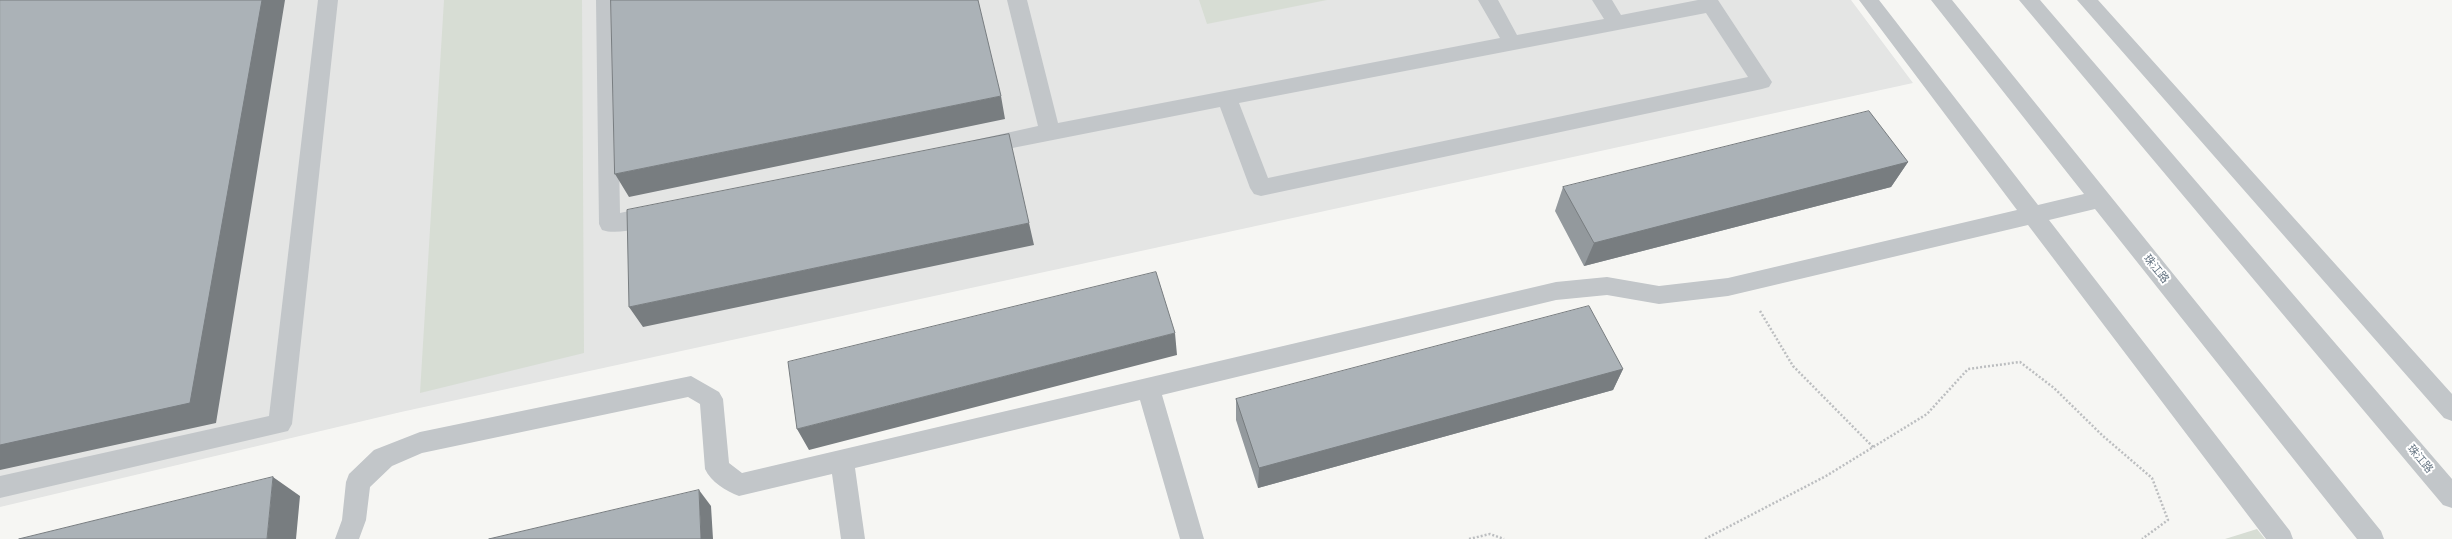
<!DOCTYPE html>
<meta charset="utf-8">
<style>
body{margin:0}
canvas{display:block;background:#f6f6f3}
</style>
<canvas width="2452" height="539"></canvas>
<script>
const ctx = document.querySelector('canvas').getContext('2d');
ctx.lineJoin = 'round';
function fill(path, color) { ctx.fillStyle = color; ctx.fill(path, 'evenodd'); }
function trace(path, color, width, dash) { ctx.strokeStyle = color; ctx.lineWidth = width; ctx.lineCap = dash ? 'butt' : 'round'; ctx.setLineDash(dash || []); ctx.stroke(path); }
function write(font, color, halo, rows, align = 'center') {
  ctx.font = font + ' Rubik,"Noto Sans SC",sans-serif'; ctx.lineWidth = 4; ctx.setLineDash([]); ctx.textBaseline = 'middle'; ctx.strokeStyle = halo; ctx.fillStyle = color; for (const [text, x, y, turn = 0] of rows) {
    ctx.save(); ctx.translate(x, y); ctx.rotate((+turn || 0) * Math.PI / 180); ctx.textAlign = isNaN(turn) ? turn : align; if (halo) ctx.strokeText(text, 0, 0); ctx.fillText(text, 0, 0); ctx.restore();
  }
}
const built = new Path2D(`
 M 0,0 L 1851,0 L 1913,83 L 401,412 L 0,507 Z`);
const green = new Path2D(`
 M 444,0 L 582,0 L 584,353 L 420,393 Z
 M 1199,0 L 1327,0 L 1207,24 Z
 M 2257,529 L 2265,539 L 2225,539 Z`);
const path = new Path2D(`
 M 1760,311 L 1793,366 L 1873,447
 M 1469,539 L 1490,534 L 1504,539
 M 1705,539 L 1826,476 L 1927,414 L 1968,369 L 2020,362 L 2054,388 L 2103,436 L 2152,478 L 2168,520 L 2142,539`);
const minor = new Path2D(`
 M 318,0 L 338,0 L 292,424 L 288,431 L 0,498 L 0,476 L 269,416 Z
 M 596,0 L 616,0 L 620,213 L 656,205 L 664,208 L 667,214 L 664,220 C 647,226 619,236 602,230 L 599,224 Z
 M 1007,0 L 1027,0 L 1058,123 L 1500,38 L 1478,0 L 1498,0 L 1517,35 L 1604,19 L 1592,0 L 1612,0 L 1621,15 L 1698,0 L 1718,0 L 1772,82 L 1769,87 L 1762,89 L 1261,196 L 1254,194 L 1250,188 L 1220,107 L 982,154 L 975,152 L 972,146 L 975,140 L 1038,126 ZM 1706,13 L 1748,77 L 1268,178 L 1239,103 Z
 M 1859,0 L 1879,0 L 2038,205 L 2084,194 L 1931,0 L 1952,0 L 2381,531 L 2384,539 L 2357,539 L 2095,209 L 2049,220 L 2290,531 L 2293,539 L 2266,539 L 2028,225 L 1728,296 L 1659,304 L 1607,295 L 1556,300 L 1162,395 L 1204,539 L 1180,539 L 1140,400 L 855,468 L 865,539 L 841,539 L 832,474 L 739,496 C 726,491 711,482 705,469 L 700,404 L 688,397 L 422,453 L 392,466 L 370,487 L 366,520 L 359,539 L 335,539 L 342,520 L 346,482 L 349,474 L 374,450 L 420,432 L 691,376 L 719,392 L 723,399 L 729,463 L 742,473 L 1556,282 L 1607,277 L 1659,286 L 1728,278 L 2017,210 Z
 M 2019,0 L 2040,0 L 2452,479 L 2452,508 L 2443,505 Z
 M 2077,0 L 2098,0 L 2452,394 L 2452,421 L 2444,418 Z`);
const wall = new Path2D(`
 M 1908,162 L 1891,187 L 1584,266 L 1555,211 L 1563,187 Z
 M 1623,369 L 1613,390 L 1258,488 L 1236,420 L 1236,399 Z`);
const shadedWall = new Path2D(`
 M 262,0 L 285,0 L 216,423 L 0,470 L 0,445 Z
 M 1001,96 L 1005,119 L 629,197 L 615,174 Z
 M 1908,162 L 1891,187 L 1584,266 L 1594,243 Z
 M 1029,223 L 1034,245 L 643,327 L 629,307 Z
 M 1175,333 L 1177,355 L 809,450 L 797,429 Z
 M 1623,369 L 1613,390 L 1258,488 L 1259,468 Z
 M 273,477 L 300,496 L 296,539 L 267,539 Z
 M 699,490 L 711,506 L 713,539 L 701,539 Z`);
const building = new Path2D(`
 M 0,0 L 262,0 L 190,403 L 0,445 Z
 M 611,0 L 978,0 L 1001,96 L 615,174 Z
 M 1869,111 L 1908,162 L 1594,243 L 1563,187 Z
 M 1009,134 L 1029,223 L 629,307 L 627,210 Z
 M 1156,272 L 1175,333 L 797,429 L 788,362 Z
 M 1589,306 L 1623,369 L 1259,468 L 1236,399 Z
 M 273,477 L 267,539 L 19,539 Z
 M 699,490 L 701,539 L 489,539 Z`);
const streetNames = [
 ["珠江路",2156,269,51],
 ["珠江路",2420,459,50]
];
fill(built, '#e4e5e4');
fill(green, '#d7ddd4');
trace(path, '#bcbec0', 2.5, [2, 2]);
fill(minor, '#c2c6c9');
fill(wall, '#93999d');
fill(shadedWall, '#787d80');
fill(building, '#abb2b7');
trace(building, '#787d80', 1);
write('11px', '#667583', '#fff', streetNames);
</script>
